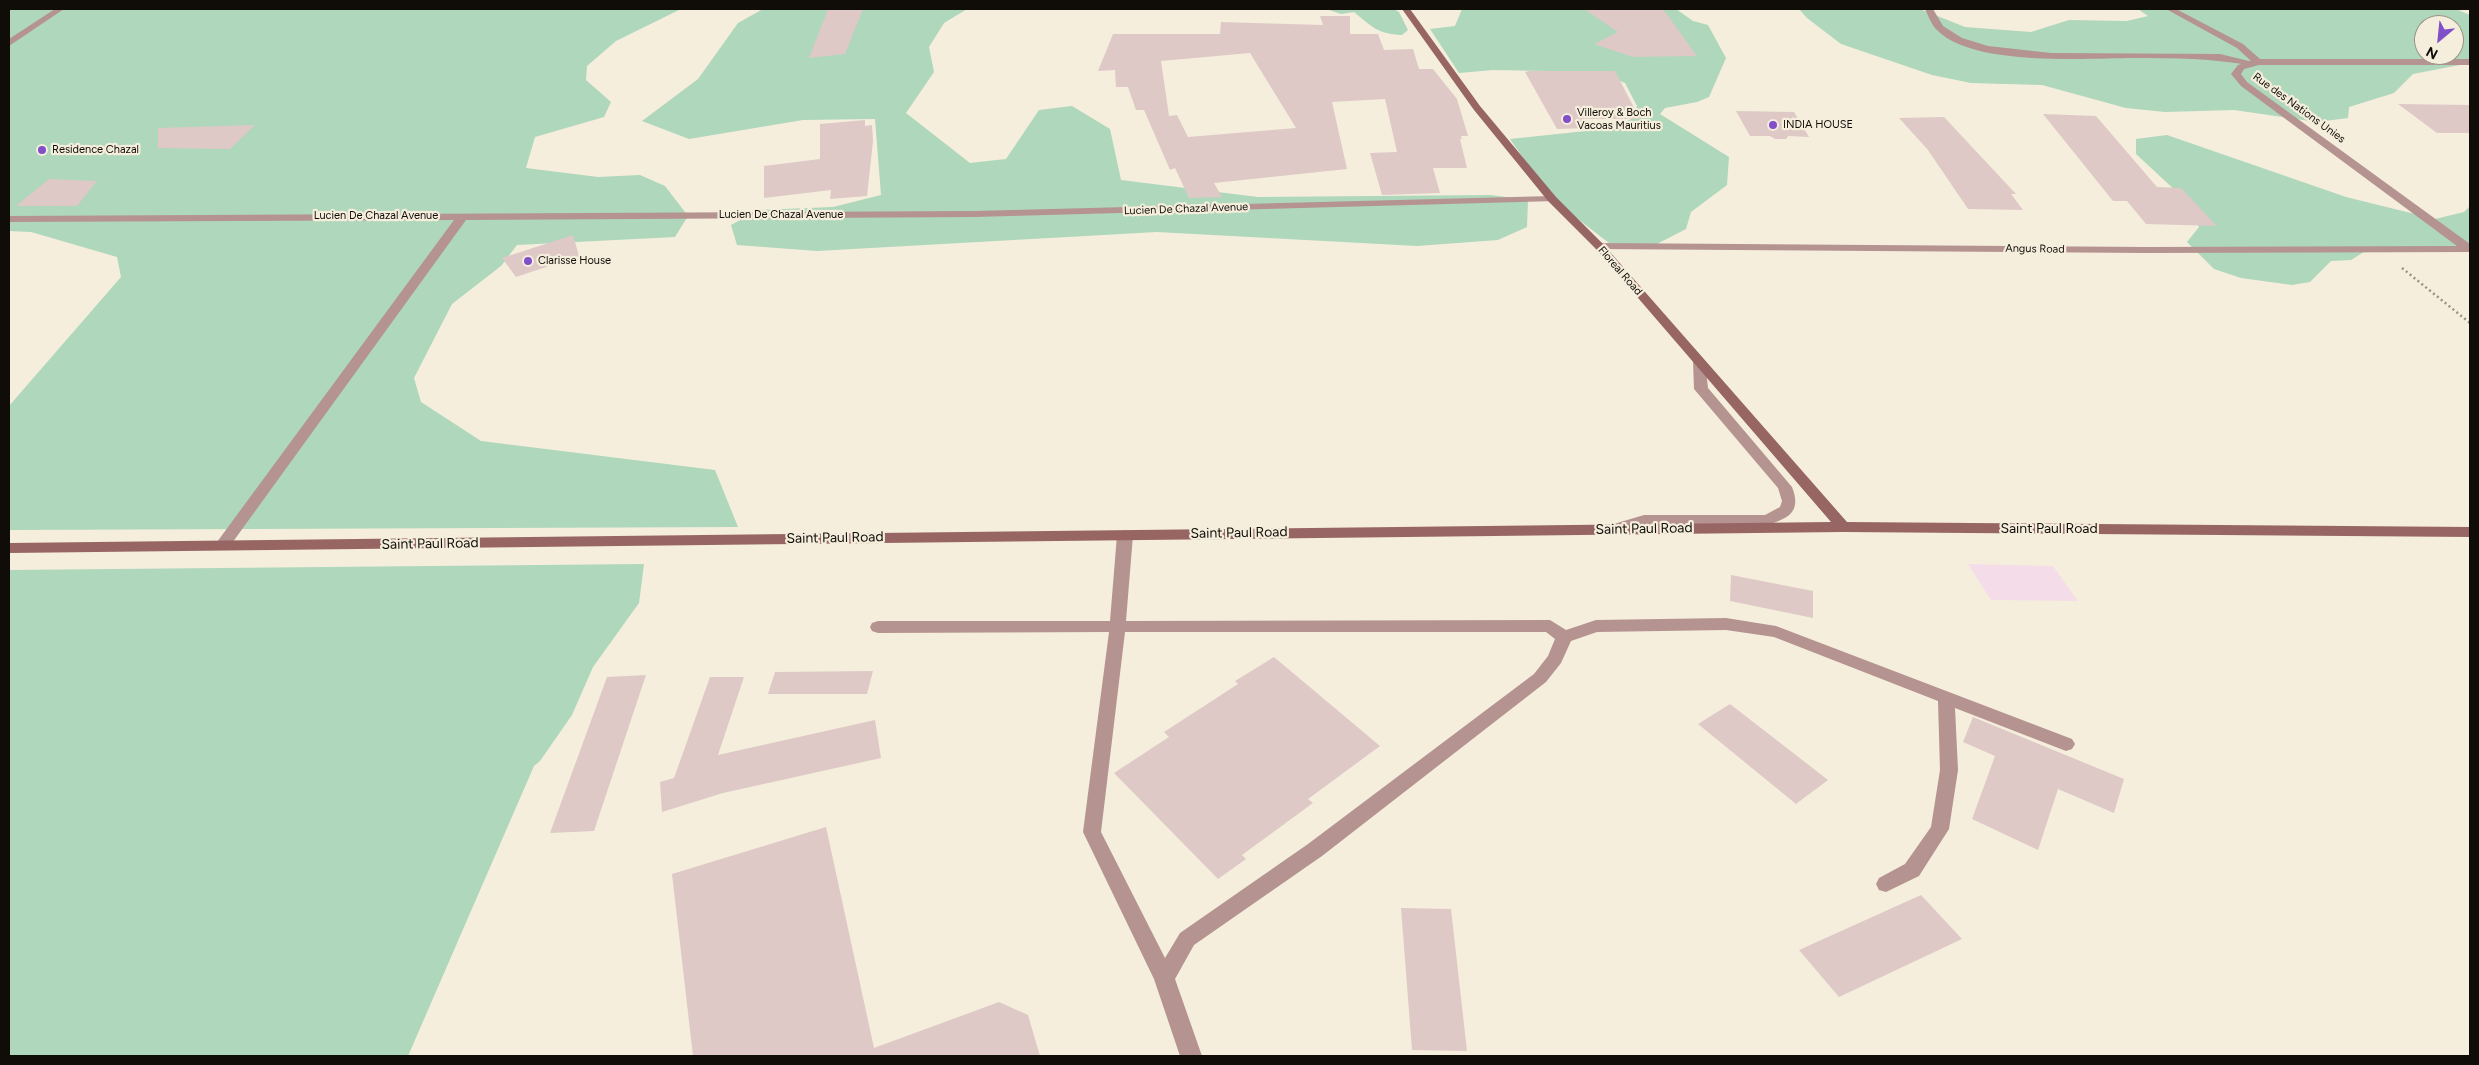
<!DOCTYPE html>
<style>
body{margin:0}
#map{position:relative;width:2479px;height:1065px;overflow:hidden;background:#f5eedc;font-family:Figtree,sans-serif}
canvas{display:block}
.frame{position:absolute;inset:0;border:10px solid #100d08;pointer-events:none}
.north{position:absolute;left:2414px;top:15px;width:50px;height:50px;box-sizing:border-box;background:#f5eedc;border:1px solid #999487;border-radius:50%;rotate:208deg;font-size:14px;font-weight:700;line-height:20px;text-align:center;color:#100d08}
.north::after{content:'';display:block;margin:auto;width:18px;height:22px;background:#8150c8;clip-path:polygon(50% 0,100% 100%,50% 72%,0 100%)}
</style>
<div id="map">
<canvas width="2479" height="1065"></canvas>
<div class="frame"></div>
<div class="north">N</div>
</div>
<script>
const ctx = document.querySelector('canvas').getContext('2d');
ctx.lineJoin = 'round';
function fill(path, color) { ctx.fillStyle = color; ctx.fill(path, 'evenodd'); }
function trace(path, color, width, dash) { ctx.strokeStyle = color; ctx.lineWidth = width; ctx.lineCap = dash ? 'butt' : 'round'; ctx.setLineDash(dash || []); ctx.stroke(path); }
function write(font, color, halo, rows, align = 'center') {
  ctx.font = font + ' Figtree,sans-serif'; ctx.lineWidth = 4.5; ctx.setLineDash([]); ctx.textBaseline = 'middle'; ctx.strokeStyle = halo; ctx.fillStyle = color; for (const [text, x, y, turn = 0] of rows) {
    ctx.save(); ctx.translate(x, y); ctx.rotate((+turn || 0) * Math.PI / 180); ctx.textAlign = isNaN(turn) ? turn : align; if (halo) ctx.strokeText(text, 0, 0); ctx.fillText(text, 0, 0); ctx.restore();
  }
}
const industrial = new Path2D(`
 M 1968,564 L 2053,566 L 2078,601 L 1991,600 Z`);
const green = new Path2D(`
 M 9,9 L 681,9 L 616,41 L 587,66 L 586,80 L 611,102 L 604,117 L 535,137 L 526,168 L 598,177 L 640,175 L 665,186 L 688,216 L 675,237 L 517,245 L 501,266 L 452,304 L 414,378 L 421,402 L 481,441 L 715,470 L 738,527 L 9,530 L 9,406 L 121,277 L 117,257 L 31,232 L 9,231 Z
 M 763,9 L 967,9 L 944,23 L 929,47 L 934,72 L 906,113 L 970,163 L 1006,159 L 1039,110 L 1072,106 L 1110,129 L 1121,180 L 1258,197 L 1491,195 L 1528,200 L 1527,227 L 1498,240 L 1417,246 L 1157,232 L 817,251 L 737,245 L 731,225 L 759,210 L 833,207 L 881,195 L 875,119 L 803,120 L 689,139 L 642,121 L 698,79 L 738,23 Z
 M 1394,9 L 1399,12 L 1408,30 L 1402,35 C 1378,34 1372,27 1354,12 L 1341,14 L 1329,10 Z
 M 1462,9 L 1676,9 L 1693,21 L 1708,25 L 1726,58 L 1709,97 L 1697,102 L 1665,108 L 1660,114 L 1729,157 L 1727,185 L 1691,212 L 1686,229 L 1653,246 L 1609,243 L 1552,199 L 1510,139 L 1586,131 L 1630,120 L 1637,106 L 1625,83 L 1598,72 L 1493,70 L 1459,73 L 1430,29 L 1455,26 Z
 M 1799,9 L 1920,9 L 1965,27 L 2031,32 L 2069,20 L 2127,21 L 2148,16 L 2138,9 L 2456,9 L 2470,15 L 2470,63 L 2413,74 L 2394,93 L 2349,107 L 2348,118 L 2317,122 L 2234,110 L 2165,112 L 2126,108 L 2042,85 L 1971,83 L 1932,75 L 1841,44 L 1807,18 ZM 2424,25 L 2454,25 L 2454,55 L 2424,55 Z
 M 2167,135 L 2346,197 L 2435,219 L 2464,212 L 2470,206 L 2470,248 L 2372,247 L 2351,260 L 2331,261 L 2310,282 L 2292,285 L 2241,278 L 2214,269 L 2187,242 L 2199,227 L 2177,192 L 2136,154 L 2136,139 Z
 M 644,564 L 639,603 L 593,667 L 572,715 L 540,761 L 534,766 L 408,1056 L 9,1056 L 9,570 Z`);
const building = new Path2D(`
 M 828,9 L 863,9 L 845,54 L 809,58 Z
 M 1584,9 L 1663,9 L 1697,56 L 1633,57 L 1594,44 L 1618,32 Z
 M 1320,16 L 1350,16 L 1350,34 L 1378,34 L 1384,50 L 1413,49 L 1419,69 L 1433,69 L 1457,99 L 1468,136 L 1461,136 L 1462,139 L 1460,139 L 1467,168 L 1433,168 L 1440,193 L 1382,195 L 1370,153 L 1397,152 L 1385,99 L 1332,102 L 1347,169 L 1214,183 L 1222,197 L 1189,198 L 1175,168 L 1170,170 L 1144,110 L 1136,110 L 1128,87 L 1116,87 L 1115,70 L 1098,71 L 1113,34 L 1220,34 L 1221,22 L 1323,25 ZM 1250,53 L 1296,128 L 1188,137 L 1177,115 L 1169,116 L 1161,61 Z
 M 1529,71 L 1615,71 L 1640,119 L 1582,119 L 1587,128 L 1557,129 L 1525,72 Z
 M 2398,104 L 2470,105 L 2470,133 L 2437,133 Z
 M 1736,111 L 1794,112 L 1809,137 L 1788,136 L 1786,139 L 1775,139 L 1770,136 L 1750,136 Z
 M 2043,114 L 2096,116 L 2157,187 L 2181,188 L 2217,226 L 2146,224 L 2127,201 L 2113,201 Z
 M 1944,117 L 2016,194 L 2011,194 L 2023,210 L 1968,209 L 1928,150 L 1899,118 Z
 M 865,120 L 865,126 L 872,125 L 873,141 L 867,196 L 830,199 L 831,190 L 764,198 L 764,166 L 820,159 L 820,124 Z
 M 255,125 L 230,149 L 158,148 L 158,128 Z
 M 49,179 L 97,181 L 77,206 L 16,206 Z
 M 573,235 L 579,256 L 516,277 L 502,258 Z
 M 1731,575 L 1813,591 L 1813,618 L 1730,601 Z
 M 1274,657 L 1380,746 L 1308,799 L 1313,803 L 1242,855 L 1246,859 L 1218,879 L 1114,773 L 1169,737 L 1164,732 L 1238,684 L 1235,681 Z
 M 873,671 L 867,694 L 768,694 L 775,672 Z
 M 646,675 L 594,831 L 550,833 L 607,677 Z
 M 710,677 L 744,677 L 718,755 L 875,720 L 881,758 L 723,793 L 662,812 L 660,782 L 674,778 Z
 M 1730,704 L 1828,780 L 1796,804 L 1698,724 Z
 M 1973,717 L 2124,779 L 2114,813 L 2058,789 L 2038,850 L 1972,819 L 1995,756 L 1963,742 Z
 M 826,827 L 874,1048 L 999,1002 L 1028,1015 L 1040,1056 L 693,1056 L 672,874 Z
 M 1921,895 L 1962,939 L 1839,997 L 1799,950 Z
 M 1401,908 L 1451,909 L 1467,1051 L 1412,1050 Z`);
const path = new Path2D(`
 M 2402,268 L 2470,323`);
const lane = new Path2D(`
 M 1925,9 L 1933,9 L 1943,26 L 1962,38 L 1988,46 L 2051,53 L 2220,54 L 2257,63 L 2252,66 C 2213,58 2174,58 2135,58 C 2086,58 1970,67 1936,29 C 1931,24 1928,15 1925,9 Z
 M 1125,530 L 1133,535 L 1126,621 L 1550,620 L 1566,630 L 1596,620 L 1726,618 L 1776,626 L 2072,739 L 2075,744 L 2072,749 L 2066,751 L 1955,708 L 1958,770 L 1949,829 L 1919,876 L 1886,892 L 1879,890 L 1876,884 L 1879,878 L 1905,864 L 1931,827 L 1940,770 L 1938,701 L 1774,637 L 1726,630 L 1597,632 L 1571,641 L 1561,663 L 1546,682 L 1322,856 L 1194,945 L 1175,979 L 1202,1056 L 1180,1056 L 1154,979 L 1083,832 L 1109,632 L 878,633 L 872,631 L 870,627 L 872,623 L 878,621 L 1110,621 L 1117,535 ZM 1125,632 L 1546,632 L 1555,639 L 1548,656 L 1534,674 L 1308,844 L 1180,933 L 1165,958 L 1101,832 Z`);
const street = new Path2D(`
 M 55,9 L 64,9 L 9,46 L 9,39 Z
 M 2166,9 L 2176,9 L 2243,44 L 2260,59 L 2470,59 L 2470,65 L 2259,65 L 2244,69 L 2241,74 L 2247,82 L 2470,244 L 2470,252 L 2147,253 L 1599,249 L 1593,246 L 1599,243 L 2147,247 L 2457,246 L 2241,86 L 2231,74 L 2238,65 L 2251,61 L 2237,48 Z
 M 1552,196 L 1557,199 L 1556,201 L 974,217 L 466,220 L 227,550 L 217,550 L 214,546 L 217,542 L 454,220 L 9,222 L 9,216 L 974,211 Z
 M 1699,357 L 1705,361 L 1708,388 L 1792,487 C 1802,512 1788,519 1766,525 L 1645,525 L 1612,535 L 1607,534 L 1605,530 L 1607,526 L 1644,515 L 1765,515 L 1780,507 L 1782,501 L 1778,488 L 1694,389 L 1693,361 Z`);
const secondary = new Path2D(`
 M 1402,9 L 1410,9 L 1480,106 L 1556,197 L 1603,244 L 1847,522 L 2470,527 L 2470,537 L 1843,532 L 9,553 L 9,543 L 1831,522 L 1595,248 L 1548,201 L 1474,110 Z`);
const markers = [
 [1567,119,5,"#8150c8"],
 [1773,125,5,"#8150c8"],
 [42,150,5,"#8150c8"],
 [528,261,5,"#8150c8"]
];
const farStreetnames = [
 ["Rue des Nations Unies",2299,108,36],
 ["Lucien De Chazal Avenue",1186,209,-2],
 ["Lucien De Chazal Avenue",781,215],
 ["Lucien De Chazal Avenue",376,216],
 ["Angus Road",2035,249,1],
 ["Floreal Road",1620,271,49]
];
const farPoinames = [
 ["Villeroy & Boch",1577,113],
 ["Vacoas Mauritius",1577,126],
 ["INDIA HOUSE",1783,125],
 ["Residence Chazal",52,150],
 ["Clarisse House",538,261]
];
const streetNames = [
 ["Saint Paul Road",1644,529,-1],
 ["Saint Paul Road",2049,529],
 ["Saint Paul Road",1239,533,-1],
 ["Saint Paul Road",835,538,-1],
 ["Saint Paul Road",430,544,-1]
];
fill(industrial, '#f4dde8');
fill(green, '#aed7bc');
fill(building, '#dec9c7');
trace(path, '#979285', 2.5, [2, 3]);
fill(lane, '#b59390');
fill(street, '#b59390');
fill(secondary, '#976664');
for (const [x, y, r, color] of markers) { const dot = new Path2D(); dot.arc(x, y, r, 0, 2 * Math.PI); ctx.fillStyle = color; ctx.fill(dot); trace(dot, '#f5eedc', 2); }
write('11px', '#100d08', '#f5eedc', farStreetnames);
write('11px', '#100d08', '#f5eedc', farPoinames, 'left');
write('14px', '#100d08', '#f5eedc', streetNames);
</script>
